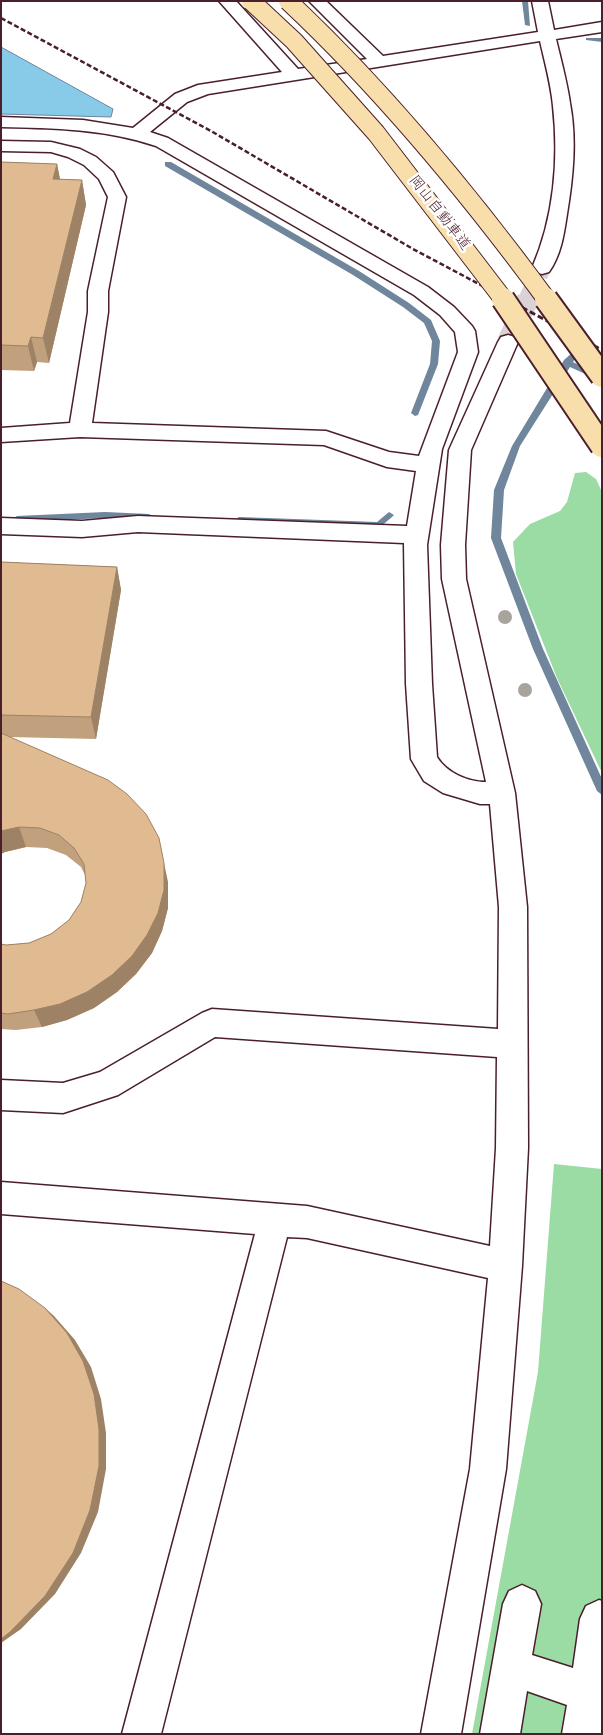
<!DOCTYPE html>
<meta charset="utf-8">
<style>
body{margin:0}
#map{position:relative;width:603px;height:1735px;overflow:hidden;background:#fff;font-family:Dekko,sans-serif}
canvas{display:block}
.frame{position:absolute;inset:0;border:2px solid #4a1f2b;pointer-events:none}
</style>
<div id="map">
<canvas width="603" height="1735"></canvas>
<div class="frame"></div>
</div>
<script>
const ctx = document.querySelector('canvas').getContext('2d');
ctx.lineJoin = 'round';
function fill(path, color) { ctx.fillStyle = color; ctx.fill(path, 'evenodd'); }
function trace(path, color, width, dash) { ctx.strokeStyle = color; ctx.lineWidth = width; ctx.lineCap = dash ? 'butt' : 'round'; ctx.setLineDash(dash || []); ctx.stroke(path); }
function write(font, color, halo, rows, align = 'center') {
  ctx.font = font + ' Dekko,"Klee One",sans-serif'; ctx.lineWidth = 5; ctx.setLineDash([]); ctx.textBaseline = 'middle'; ctx.strokeStyle = halo; ctx.fillStyle = color; for (const [text, x, y, turn = 0] of rows) {
    ctx.save(); ctx.translate(x, y); ctx.rotate((+turn || 0) * Math.PI / 180); ctx.textAlign = isNaN(turn) ? turn : align; if (halo) ctx.strokeText(text, 0, 0); ctx.fillText(text, 0, 0); ctx.restore();
  }
}
const green = new Path2D(`
 M 586,472 L 596,479 L 602,492 L 602,773 L 557,678 L 516,574 L 513,542 L 530,524 L 560,511 L 567,502 L 575,473 Z
 M 554,1164 L 602,1169 L 602,1734 L 472,1734 L 538,1372 Z`);
const water = new Path2D(`
 M 1,47 L 113,109 L 111,117 L 1,114 Z`);
const stream = new Path2D(`
 M 522,1 L 528,1 L 530,26 L 525,25 Z
 M 586,38 L 602,38 L 602,42 L 586,40 Z
 M 165,162 L 171,162 L 359,271 L 409,303 L 431,320 L 440,341 L 438,364 L 418,415 L 415,416 L 411,413 L 430,364 L 432,341 L 424,323 L 403,307 L 353,275 L 165,166 Z
 M 573,352 L 577,355 L 573,362 L 601,376 L 600,378 L 594,378 L 570,367 L 520,446 L 504,490 L 501,538 L 543,649 L 602,779 L 602,795 L 597,791 L 533,649 L 491,538 L 494,490 L 512,446 L 564,360 Z
 M 105,512 L 149,514 L 154,517 L 149,520 L 105,518 L 17,522 L 12,519 L 17,516 Z
 M 389,512 L 394,515 L 392,517 L 379,528 L 239,523 L 234,520 L 239,517 L 377,522 Z`);
const minorTunnelFar1 = new Path2D(`
 M 527,300 L 542,268`);
const minorTunnel = new Path2D(`
 M 508,342 L 528,299`);
const minor = new Path2D(`
 M 219,1 L 236,1 L 298,69 L 367,59 L 309,1 L 326,1 L 383,56 L 538,32 L 532,1 L 548,1 L 554,30 L 602,22 L 602,32 L 556,39 C 561,60 567,82 570,103 C 577,140 573,178 567,214 C 564,234 561,255 549,272 L 542,274 L 535,272 L 532,268 C 554,218 559,160 553,106 C 551,84 545,63 540,41 L 208,94 L 187,102 L 150,132 L 168,138 L 428,287 L 454,307 L 472,326 L 475,331 L 478,352 L 442,449 L 427,545 L 432,684 L 437,757 C 447,773 468,782 486,782 L 442,579 L 441,545 L 449,450 L 498,342 L 501,337 L 508,335 L 515,337 L 518,342 L 471,450 L 465,545 L 466,579 L 515,793 L 527,907 L 528,1148 L 522,1266 L 506,1469 L 461,1734 L 421,1734 L 470,1469 L 488,1278 L 307,1238 L 287,1237 L 161,1734 L 122,1734 L 255,1234 L 1,1214 L 1,1182 L 307,1206 L 490,1246 L 496,1148 L 497,1057 L 215,1037 L 118,1095 L 63,1113 L 1,1110 L 1,1080 L 63,1083 L 100,1072 L 202,1013 L 212,1009 L 498,1029 L 499,907 L 490,804 L 480,804 L 443,793 L 424,781 L 411,759 L 406,684 L 404,543 L 138,532 L 82,537 L 1,534 L 1,518 L 82,521 L 138,516 L 407,526 L 416,471 L 387,467 L 324,445 L 80,437 L 1,442 L 1,428 L 70,423 L 88,312 L 88,291 L 108,197 L 99,179 L 84,165 L 68,157 L 51,152 L 1,151 L 1,141 L 51,142 L 80,149 L 96,157 L 113,172 L 126,197 L 108,291 L 108,312 L 92,423 L 326,431 L 389,452 L 419,456 L 458,352 L 455,332 L 440,315 L 414,295 L 156,146 C 105,129 54,128 1,127 L 1,117 L 83,120 L 133,128 L 175,94 L 198,85 L 282,72 Z
 M 522,1585 L 535,1591 L 541,1604 L 532,1655 L 573,1668 L 580,1619 L 586,1606 L 599,1600 L 602,1601 L 602,1734 L 562,1734 L 567,1705 L 527,1691 L 520,1734 L 480,1734 L 503,1604 L 509,1591 Z`);
const railFar1 = new Path2D(`
 M 1,18 L 211,131 L 413,249 L 509,300`);
const rail = new Path2D(`
 M 506,299 L 602,350`);
const highwayBridgeFar1 = new Path2D(`
 M 251,1 L 294,41 L 376,133 L 504,300
 M 288,1 C 384,91 469,194 547,300`);
const highwayBridge = new Path2D(`
 M 503,299 L 602,446
 M 546,299 L 602,376`);
const trees = [
 [505,617],
 [525,690]
];
const wall = new Path2D(`
 M 1,162 L 57,164 L 60,179 L 82,180 L 86,205 L 49,363 L 37,362 L 34,371 L 1,370 Z
 M 1,562 L 117,567 L 121,590 L 96,739 L 9,737 L 168,882 L 168,908 L 162,931 L 152,953 L 136,974 L 117,992 L 94,1008 L 67,1020 L 42,1027 L 16,1030 L 1,1029 L 1,944 L 6,945 L 29,943 L 51,934 L 69,920 L 81,902 L 86,883 L 85,875 L 81,867 L 66,855 L 47,848 L 26,847 L 5,852 L 1,854 Z`);
const shadedWall = new Path2D(`
 M 57,164 L 62,190 L 53,179 Z
 M 82,180 L 86,205 L 49,363 L 43,338 Z
 M 31,337 L 37,362 L 34,371 L 28,346 Z
 M 117,567 L 121,590 L 96,739 L 91,717 Z
 M 19,827 L 26,847 L 5,852 L 1,854 L 1,831 Z
 M 164,863 L 168,882 L 168,908 L 162,931 L 152,953 L 136,974 L 117,992 L 94,1008 L 67,1020 L 42,1027 L 34,1010 Z
 M 45,1308 L 54,1316 L 75,1340 L 91,1367 L 101,1399 L 106,1433 L 106,1469 L 98,1512 L 81,1553 L 55,1594 L 21,1629 L 1,1643 Z`);
const building = new Path2D(`
 M 1,162 L 57,164 L 53,179 L 82,180 L 43,338 L 31,337 L 28,346 L 1,345 Z
 M 1,562 L 117,567 L 91,717 L 1,715 Z
 M 1,733 L 108,780 L 127,794 L 146,814 L 159,838 L 164,863 L 164,890 L 158,913 L 147,935 L 132,956 L 112,975 L 87,992 L 60,1004 L 34,1010 L 8,1014 L 1,1013 L 1,944 L 6,945 L 29,943 L 51,934 L 69,920 L 81,902 L 86,883 L 84,864 L 74,848 L 59,835 L 40,828 L 19,827 L 1,831 Z
 M 1,1281 L 19,1289 L 45,1308 L 67,1333 L 83,1361 L 94,1394 L 99,1429 L 99,1466 L 90,1510 L 73,1553 L 45,1596 L 10,1632 L 1,1639 Z`);
const farStreetnames = [
 ["岡山自動車道",438,214,52]
];
fill(green, '#9bdba4');
fill(water, '#88cbe9');
trace(water, '#6f869d', 1);
fill(stream, '#6f869d');
trace(minorTunnelFar1, '#dbd2d5', 18, [18, 9]);
trace(minorTunnel, '#dbd2d5', 22, [22, 11]);
trace(minor, '#4a1f2b', 3);
fill(minor, '#fff');
trace(railFar1, '#4a1f2b', 2.5, [5, 2.5]);
trace(rail, '#4a1f2b', 3, [6, 3]);
trace(highwayBridgeFar1, '#4a1f2b', 20, []);
trace(highwayBridge, '#4a1f2b', 26, []);
trace(highwayBridgeFar1, '#f8deab', 18);
trace(highwayBridge, '#f8deab', 22);
ctx.fillStyle = '#a9a39e';
for (const [x, y] of trees) { ctx.beginPath(); ctx.arc(x, y, 7, 0, 2 * Math.PI); ctx.fill(); }
fill(wall, '#c1a07d');
fill(shadedWall, '#9d8266');
fill(building, '#e0ba91');
trace(building, '#9d8266', 1);
write('15px', '#4a1f2b', '#fff', farStreetnames);
</script>
